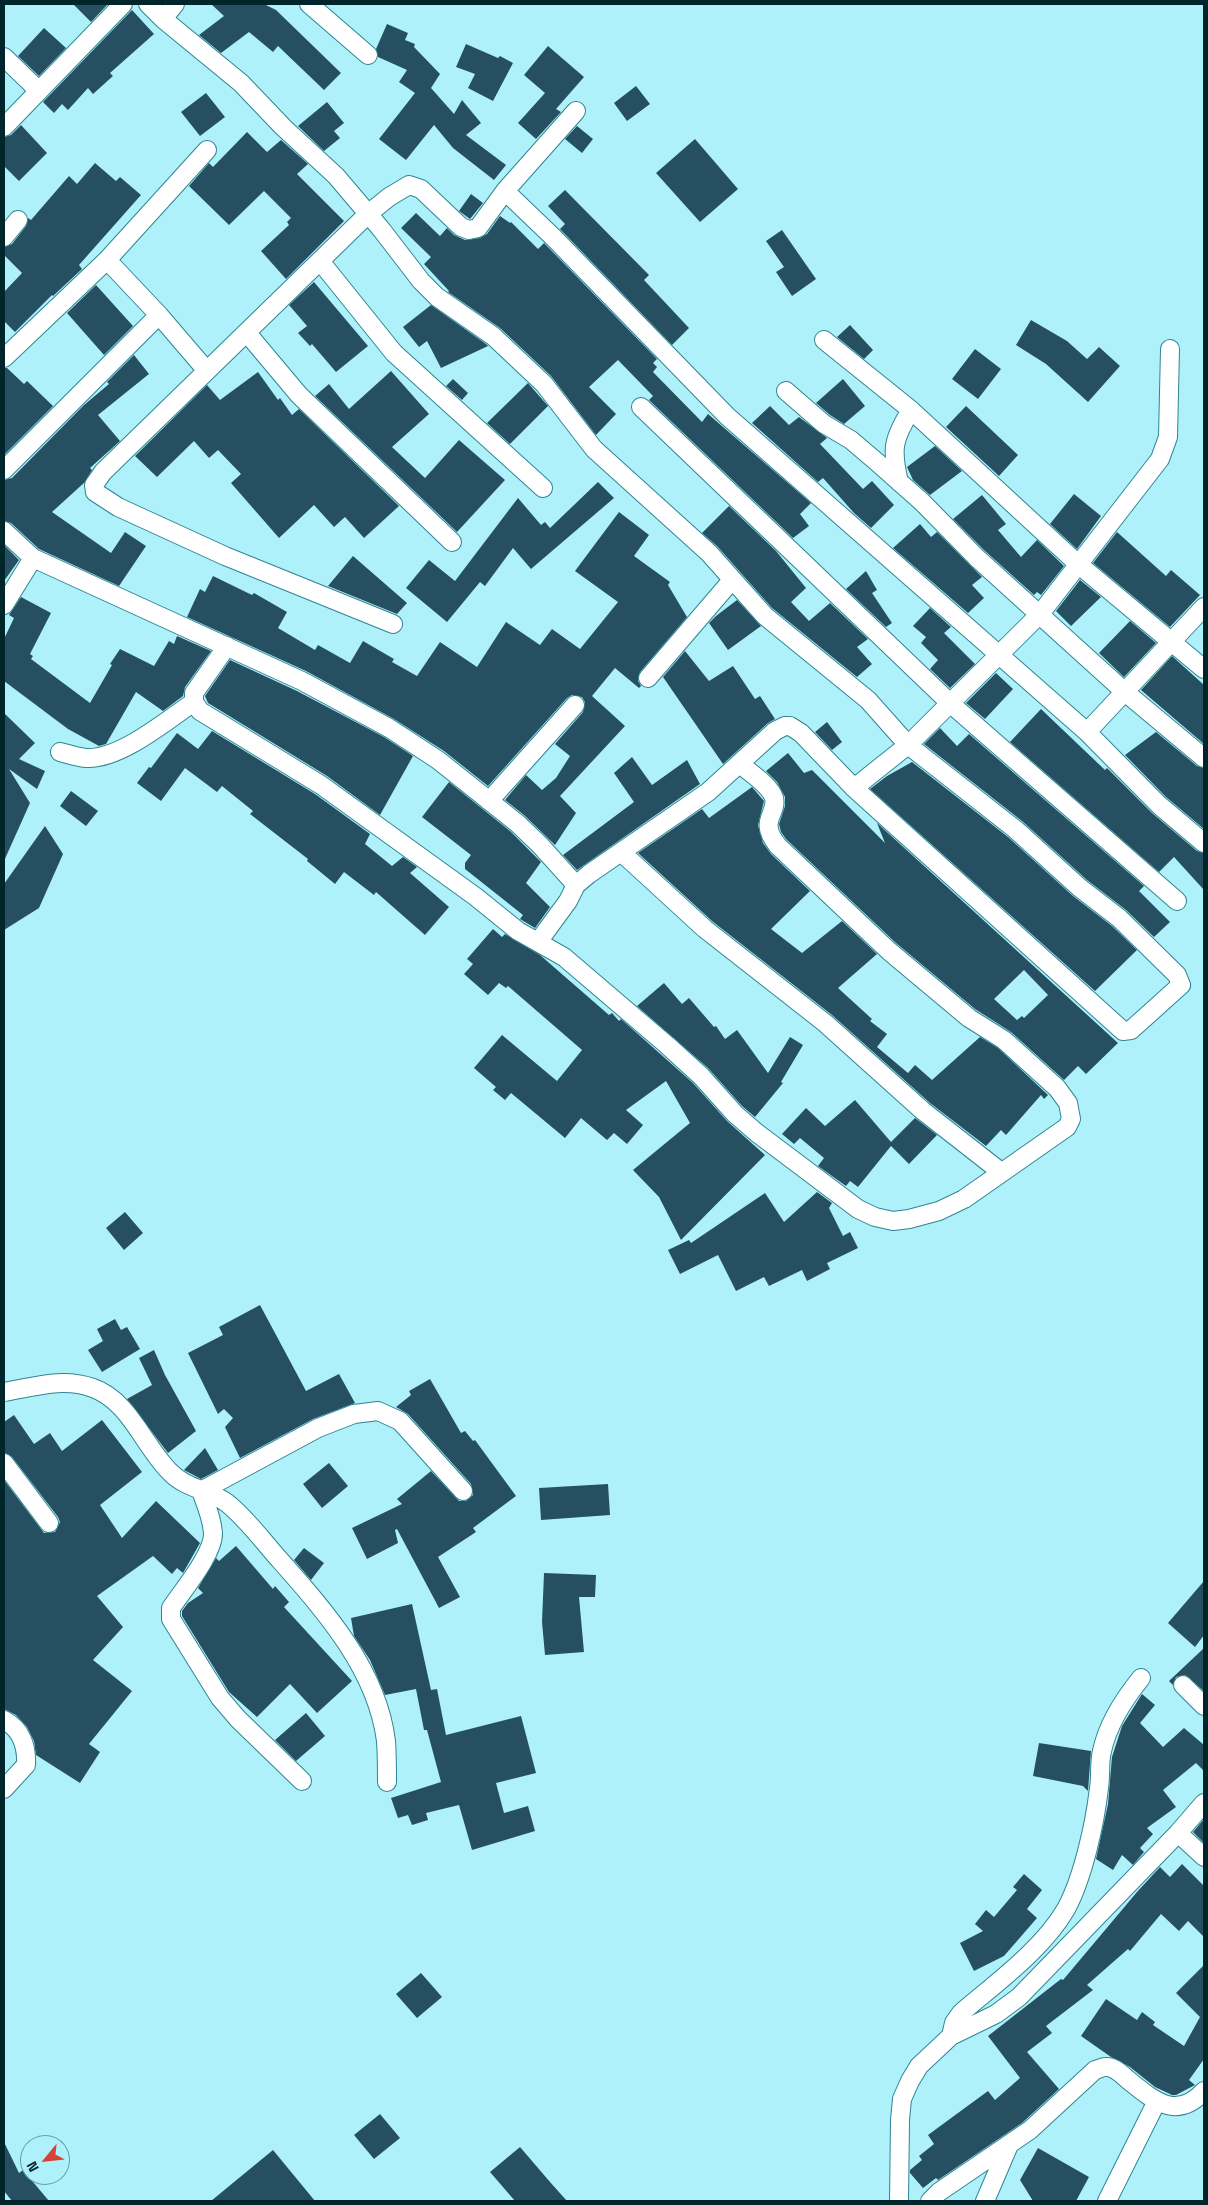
<!DOCTYPE html>
<style>
body{margin:0}
#map{position:relative;width:1208px;height:2205px;overflow:hidden;background:#aff1fb;font-family:"Space Grotesk",sans-serif}
canvas{display:block}
.frame{position:absolute;inset:0;border:5px solid #00252a;pointer-events:none}
.north{position:absolute;left:20px;top:2135px;width:50px;height:50px;box-sizing:border-box;background:#aff1fb;border:1px solid #699fa7;border-radius:50%;rotate:242deg;font-size:14px;font-weight:700;line-height:20px;text-align:center;color:#00252a}
.north::after{content:'';display:block;margin:auto;width:18px;height:22px;background:#d24439;clip-path:polygon(50% 0,100% 100%,50% 72%,0 100%)}
</style>
<div id="map">
<canvas width="1208" height="2205"></canvas>
<div class="frame"></div>
<div class="north">N</div>
</div>
<script>
const ctx = document.querySelector('canvas').getContext('2d');
ctx.lineJoin = 'round';
function fill(path, color) { ctx.fillStyle = color; ctx.fill(path, 'evenodd'); }
function trace(path, color, width, dash) { ctx.strokeStyle = color; ctx.lineWidth = width; ctx.lineCap = dash ? 'butt' : 'round'; ctx.setLineDash(dash || []); ctx.stroke(path); }
const building = new Path2D(`
 M 73,4 L 108,4 L 91,22 Z
 M 211,4 L 264,4 L 276,10 L 341,73 L 324,90 L 278,46 L 273,52 L 249,32 L 221,53 L 199,35 L 224,16 Z
 M 132,10 L 154,34 L 110,73 L 113,76 L 93,94 L 88,88 L 68,110 L 62,104 L 54,113 L 43,102 Z
 M 387,24 L 408,33 L 405,40 L 415,44 L 414,47 L 440,74 L 431,88 L 454,114 L 462,100 L 481,123 L 466,135 L 506,165 L 494,180 L 453,148 L 434,125 L 406,160 L 379,139 L 415,93 L 399,82 L 407,70 L 378,57 L 376,49 Z
 M 44,28 L 66,48 L 39,76 L 18,56 Z
 M 466,44 L 498,58 L 500,56 L 513,63 L 493,101 L 468,88 L 475,74 L 456,67 Z
 M 548,46 L 584,77 L 556,109 L 561,112 L 536,139 L 518,123 L 545,93 L 524,75 Z
 M 636,86 L 650,104 L 627,121 L 614,103 Z
 M 206,93 L 225,117 L 200,136 L 181,112 Z
 M 327,102 L 344,123 L 334,131 L 340,138 L 324,151 L 298,126 Z
 M 21,125 L 47,153 L 19,181 L 4,166 L 4,137 L 11,135 Z
 M 577,126 L 593,139 L 582,153 L 565,139 Z
 M 247,132 L 267,152 L 281,140 L 308,164 L 297,174 L 344,221 L 286,279 L 261,251 L 289,225 L 287,222 L 291,218 L 264,191 L 229,225 L 189,186 L 209,163 L 213,167 Z
 M 695,139 L 738,189 L 700,222 L 656,173 Z
 M 95,163 L 116,181 L 120,177 L 141,195 L 79,265 L 82,269 L 53,296 L 52,295 L 15,332 L 4,321 L 4,292 L 22,273 L 4,255 L 4,247 L 12,244 L 26,226 L 28,218 L 31,220 L 69,176 L 77,184 Z
 M 565,190 L 649,275 L 644,280 L 689,328 L 672,345 L 560,229 L 565,224 L 548,206 Z
 M 471,194 L 483,203 L 470,219 L 459,211 Z
 M 416,213 L 440,236 L 447,228 L 454,235 L 465,240 L 480,238 L 487,234 L 500,216 L 510,223 L 511,222 L 538,249 L 544,243 L 657,359 L 653,363 L 657,367 L 653,372 L 702,422 L 708,414 L 811,503 L 800,514 L 809,526 L 793,538 L 649,400 L 653,396 L 618,360 L 589,387 L 616,414 L 596,435 L 551,376 L 500,328 L 448,292 L 449,291 L 424,264 L 431,257 L 401,228 Z
 M 782,230 L 816,279 L 792,296 L 776,272 L 784,267 L 766,241 Z
 M 314,282 L 368,346 L 336,372 L 312,344 L 310,346 L 298,333 L 307,326 L 289,305 Z
 M 96,285 L 133,326 L 104,355 L 67,313 Z
 M 431,305 L 486,344 L 488,346 L 441,368 L 427,341 L 419,347 L 403,327 Z
 M 1031,320 L 1067,341 L 1087,359 L 1099,347 L 1120,366 L 1088,402 L 1046,364 L 1016,345 Z
 M 850,325 L 873,350 L 864,359 L 837,337 Z
 M 975,349 L 1001,369 L 978,399 L 952,379 Z
 M 134,355 L 149,374 L 98,415 L 120,441 L 90,468 L 92,470 L 85,482 L 52,512 L 111,553 L 125,532 L 146,546 L 119,586 L 39,549 L 11,523 L 4,521 L 4,480 L 12,478 L 84,405 L 109,384 L 107,382 Z
 M 4,368 L 7,368 L 24,384 L 27,381 L 53,406 L 4,455 Z
 M 391,371 L 429,414 L 392,447 L 425,478 L 459,440 L 505,480 L 457,532 L 315,396 L 329,384 L 349,409 Z
 M 258,372 L 278,400 L 280,398 L 292,415 L 299,409 L 399,506 L 364,538 L 345,517 L 334,527 L 314,505 L 279,538 L 231,483 L 241,474 L 218,450 L 209,458 L 194,441 L 157,477 L 135,456 L 207,385 L 220,400 Z
 M 453,379 L 468,393 L 462,400 L 446,386 Z
 M 843,379 L 865,406 L 844,424 L 830,415 L 816,403 Z
 M 528,383 L 548,406 L 510,444 L 487,423 Z
 M 770,406 L 789,425 L 799,417 L 827,438 L 820,444 L 863,489 L 872,481 L 894,505 L 871,528 L 854,513 L 823,478 L 818,482 L 752,423 Z
 M 966,406 L 1018,455 L 999,476 L 946,427 Z
 M 935,446 L 962,471 L 930,495 L 913,480 L 907,467 Z
 M 598,482 L 614,498 L 531,569 L 513,548 L 485,586 L 480,582 L 447,622 L 406,588 L 429,560 L 455,581 L 518,498 L 541,525 L 545,522 L 550,528 Z
 M 1074,494 L 1101,516 L 1077,549 L 1050,524 Z
 M 982,495 L 1006,524 L 998,530 L 1021,557 L 1037,540 L 1064,566 L 1041,595 L 1037,592 L 1034,595 L 984,550 L 953,519 Z
 M 729,506 L 776,551 L 806,588 L 791,602 L 809,621 L 830,603 L 868,639 L 857,647 L 872,664 L 857,677 L 772,608 L 717,546 L 702,533 Z
 M 619,512 L 649,535 L 634,556 L 670,582 L 668,585 L 687,617 L 640,672 L 638,681 L 641,686 L 639,688 L 615,668 L 592,696 L 625,726 L 560,796 L 576,813 L 555,845 L 524,815 L 505,800 L 526,775 L 542,790 L 556,778 L 570,756 L 555,744 L 583,712 L 585,702 L 582,697 L 572,695 L 567,698 L 488,786 L 444,751 L 394,719 L 306,671 L 187,617 L 200,589 L 205,592 L 213,576 L 252,595 L 254,593 L 287,612 L 278,628 L 315,650 L 318,645 L 350,663 L 363,641 L 394,659 L 392,662 L 417,676 L 440,642 L 477,667 L 506,622 L 540,645 L 552,629 L 580,649 L 618,602 L 575,571 Z
 M 920,524 L 931,537 L 937,532 L 982,577 L 972,585 L 984,598 L 968,613 L 893,548 Z
 M 1117,532 L 1166,576 L 1171,570 L 1200,595 L 1170,627 L 1093,563 Z
 M 4,545 L 19,560 L 4,581 Z
 M 353,556 L 407,603 L 397,614 L 328,586 Z
 M 866,571 L 877,590 L 872,593 L 892,623 L 886,627 L 846,589 Z
 M 1080,580 L 1101,597 L 1071,626 L 1056,611 Z
 M 21,597 L 51,613 L 30,654 L 33,656 L 31,659 L 90,703 L 112,665 L 110,664 L 120,649 L 154,666 L 169,641 L 174,644 L 177,636 L 211,651 L 185,687 L 183,696 L 163,711 L 136,692 L 106,744 L 99,746 L 68,729 L 4,681 L 4,639 L 14,618 L 9,615 Z
 M 737,600 L 761,626 L 728,650 L 709,623 L 716,616 Z
 M 930,608 L 951,627 L 944,633 L 975,664 L 950,688 L 930,669 L 938,660 L 921,643 L 926,637 L 913,626 Z
 M 1130,621 L 1156,643 L 1124,677 L 1099,653 Z
 M 685,651 L 709,681 L 733,666 L 755,699 L 760,696 L 775,719 L 768,723 L 723,764 L 663,677 Z
 M 1172,656 L 1204,685 L 1204,744 L 1141,690 Z
 M 230,660 L 297,691 L 384,737 L 413,756 L 380,815 L 327,776 L 208,703 L 205,696 Z
 M 996,673 L 1013,689 L 985,719 L 966,703 Z
 M 1041,709 L 1105,770 L 1107,768 L 1152,813 L 1197,851 L 1204,853 L 1204,890 L 1174,857 L 1159,872 L 1010,742 Z
 M 4,713 L 35,743 L 19,759 L 45,771 L 37,789 L 9,769 L 30,803 L 4,861 Z
 M 827,722 L 842,742 L 832,750 L 815,732 Z
 M 940,728 L 957,746 L 969,734 L 1144,886 L 1139,891 L 1170,922 L 1154,937 L 1126,910 L 1087,880 L 1022,821 L 924,744 Z
 M 212,731 L 315,794 L 370,834 L 365,844 L 392,866 L 403,857 L 417,867 L 410,873 L 449,907 L 425,935 L 376,892 L 374,895 L 344,872 L 335,884 L 307,861 L 308,859 L 250,814 L 253,811 L 222,786 L 217,792 L 185,768 L 161,801 L 137,783 L 149,767 L 151,768 L 177,733 L 198,749 Z
 M 1156,732 L 1197,766 L 1204,768 L 1204,829 L 1166,797 L 1125,755 Z
 M 788,753 L 804,773 L 812,770 L 885,843 L 877,823 L 1118,1043 L 1086,1074 L 1078,1066 L 1064,1080 L 1011,1032 L 975,1009 L 896,943 L 786,839 L 781,832 L 779,824 L 785,806 L 785,797 L 777,782 L 766,771 ZM 1024,970 L 1048,995 L 1024,1018 L 1022,1016 L 1017,1020 L 994,999 Z
 M 632,757 L 652,785 L 687,760 L 700,784 L 577,870 L 563,855 L 634,802 L 614,773 Z
 M 912,762 L 1008,837 L 1073,896 L 1112,926 L 1137,950 L 1095,991 L 870,789 L 887,776 Z
 M 449,782 L 510,831 L 541,862 L 526,883 L 550,907 L 535,928 L 520,919 L 523,915 L 465,869 L 465,863 L 471,855 L 422,817 Z
 M 752,787 L 764,801 L 758,825 L 763,843 L 771,854 L 810,891 L 771,929 L 802,953 L 842,921 L 877,954 L 838,988 L 872,1019 L 870,1021 L 887,1034 L 877,1047 L 908,1073 L 915,1065 L 932,1080 L 980,1037 L 998,1048 L 1048,1095 L 1044,1099 L 1041,1095 L 1006,1135 L 1001,1130 L 986,1146 L 930,1103 L 832,1015 L 712,921 L 638,853 L 702,809 L 709,818 Z
 M 71,791 L 98,811 L 86,826 L 60,806 Z
 M 45,826 L 63,854 L 39,908 L 4,930 L 4,884 Z
 M 493,929 L 502,937 L 505,934 L 540,955 L 609,1015 L 612,1013 L 619,1021 L 621,1019 L 693,1083 L 727,1121 L 765,1155 L 681,1240 L 659,1197 L 633,1170 L 690,1123 L 666,1081 L 626,1110 L 643,1125 L 627,1144 L 614,1133 L 607,1140 L 581,1118 L 565,1138 L 511,1093 L 505,1100 L 493,1090 L 496,1087 L 474,1068 L 502,1035 L 557,1081 L 582,1050 L 508,986 L 506,988 L 499,983 L 488,995 L 464,974 L 473,964 L 467,959 Z
 M 664,983 L 682,1004 L 689,998 L 714,1027 L 716,1026 L 725,1039 L 737,1030 L 768,1073 L 790,1037 L 803,1045 L 781,1082 L 783,1083 L 755,1117 L 742,1106 L 708,1068 L 637,1006 Z
 M 855,1100 L 891,1142 L 915,1118 L 937,1135 L 909,1164 L 891,1146 L 858,1187 L 850,1181 L 846,1186 L 818,1166 L 824,1158 L 800,1138 L 794,1144 L 782,1134 L 806,1108 L 825,1126 Z
 M 817,1192 L 832,1203 L 829,1208 L 843,1236 L 850,1232 L 858,1248 L 827,1263 L 830,1269 L 807,1281 L 802,1270 L 769,1286 L 764,1277 L 736,1291 L 718,1255 L 680,1274 L 668,1250 L 689,1240 L 691,1243 L 765,1193 L 784,1222 Z
 M 125,1212 L 143,1233 L 124,1250 L 106,1228 Z
 M 260,1305 L 306,1391 L 339,1374 L 355,1403 L 313,1419 L 240,1458 L 225,1427 L 233,1418 L 224,1409 L 218,1414 L 188,1353 L 223,1335 L 219,1327 Z
 M 115,1319 L 121,1330 L 127,1327 L 140,1349 L 102,1372 L 88,1350 L 103,1341 L 97,1329 Z
 M 154,1350 L 165,1375 L 196,1431 L 168,1453 L 127,1399 L 152,1385 L 139,1358 Z
 M 430,1379 L 461,1433 L 465,1431 L 473,1441 L 475,1440 L 516,1496 L 473,1528 L 476,1532 L 438,1557 L 460,1597 L 439,1608 L 397,1529 L 395,1530 L 398,1543 L 367,1559 L 352,1528 L 402,1504 L 397,1499 L 431,1471 L 459,1501 L 466,1501 L 473,1495 L 471,1484 L 408,1414 L 396,1407 L 411,1395 L 409,1391 Z
 M 14,1415 L 34,1444 L 50,1433 L 62,1451 L 102,1420 L 142,1472 L 100,1505 L 122,1538 L 156,1501 L 200,1543 L 183,1573 L 177,1568 L 172,1574 L 153,1556 L 97,1596 L 123,1627 L 93,1660 L 132,1691 L 89,1744 L 100,1752 L 80,1783 L 36,1755 L 34,1741 L 27,1727 L 16,1715 L 4,1709 L 4,1480 L 44,1533 L 55,1532 L 60,1522 L 58,1517 L 12,1457 L 4,1453 L 4,1422 Z
 M 205,1448 L 218,1470 L 201,1479 L 184,1470 Z
 M 329,1463 L 348,1486 L 322,1508 L 303,1484 Z
 M 608,1484 L 610,1515 L 541,1520 L 539,1488 Z
 M 236,1546 L 273,1589 L 275,1586 L 289,1602 L 284,1607 L 352,1681 L 317,1713 L 290,1684 L 257,1717 L 229,1692 L 182,1616 L 182,1611 L 188,1603 L 203,1593 L 198,1588 L 216,1558 L 219,1561 Z
 M 304,1548 L 324,1563 L 311,1580 L 294,1560 Z
 M 544,1573 L 596,1575 L 595,1597 L 579,1597 L 584,1652 L 545,1655 L 542,1622 Z
 M 1204,1581 L 1204,1635 L 1195,1647 L 1168,1623 Z
 M 412,1604 L 431,1690 L 437,1689 L 446,1735 L 521,1716 L 536,1773 L 496,1783 L 504,1813 L 528,1806 L 535,1831 L 472,1850 L 459,1805 L 426,1813 L 428,1820 L 412,1825 L 408,1815 L 398,1818 L 391,1798 L 441,1782 L 427,1730 L 424,1730 L 416,1689 L 385,1695 L 370,1660 L 354,1636 L 351,1618 Z
 M 1204,1648 L 1204,1691 L 1185,1675 L 1176,1677 L 1173,1685 L 1169,1681 Z
 M 1142,1694 L 1155,1705 L 1140,1723 L 1163,1747 L 1184,1728 L 1204,1745 L 1204,1771 L 1196,1763 L 1163,1790 L 1176,1807 L 1147,1828 L 1153,1834 L 1140,1848 L 1144,1852 L 1133,1865 L 1122,1855 L 1113,1870 L 1096,1859 L 1108,1804 L 1112,1757 L 1122,1726 Z
 M 306,1713 L 325,1736 L 296,1761 L 275,1740 Z
 M 1039,1743 L 1091,1751 L 1088,1791 L 1083,1786 L 1033,1776 Z
 M 1204,1819 L 1204,1843 L 1193,1832 Z
 M 1182,1864 L 1204,1886 L 1204,1937 L 1188,1921 L 1179,1931 L 1161,1914 L 1130,1951 L 1128,1949 L 1087,1985 L 1093,1990 L 1046,2026 L 1052,2033 L 1027,2052 L 1059,2089 L 1022,2123 L 938,2180 L 936,2178 L 923,2188 L 910,2173 L 910,2170 L 922,2160 L 919,2156 L 934,2144 L 928,2135 L 988,2091 L 995,2100 L 1020,2078 L 988,2036 L 1061,1979 L 1063,1980 L 1137,1892 L 1160,1867 L 1170,1877 Z
 M 1024,1874 L 1042,1890 L 1027,1909 L 1037,1918 L 1004,1956 L 974,1971 L 960,1943 L 983,1931 L 975,1924 L 986,1910 L 994,1917 L 1017,1890 L 1013,1887 Z
 M 1204,1965 L 1204,2059 L 1189,2080 L 1195,2085 L 1176,2095 L 1172,2095 L 1155,2087 L 1130,2067 L 1111,2057 L 1081,2036 L 1106,1999 L 1137,2020 L 1142,2012 L 1155,2022 L 1153,2025 L 1184,2046 L 1200,2017 L 1176,1993 Z
 M 421,1973 L 442,1997 L 417,2018 L 396,1994 Z
 M 380,2114 L 400,2138 L 374,2159 L 354,2135 Z
 M 4,2142 L 19,2173 L 23,2170 L 49,2201 L 12,2201 L 4,2191 Z
 M 520,2147 L 550,2182 L 567,2201 L 515,2201 L 490,2172 Z
 M 1038,2148 L 1089,2177 L 1076,2201 L 1033,2201 L 1020,2180 Z
 M 273,2150 L 315,2201 L 211,2201 Z`);
const street = new Path2D(`
 M 148,4 L 163,19 L 241,83 L 283,127 L 336,176 L 381,229 L 421,281 L 437,297 L 493,336 L 544,384 L 594,449 L 709,553 L 765,616 L 868,700 L 908,745 L 1015,829 L 1080,888 L 1119,918 L 1177,975 L 1181,985 L 1131,1030 L 1123,1031 L 854,788 L 801,733 L 790,726 L 785,726 L 775,731 L 708,792 L 589,874 L 576,885 L 568,901 L 538,942
 M 309,4 L 368,55
 M 163,19 L 175,4
 M 4,57 L 39,91
 M 4,127 L 123,4
 M 505,191 L 553,237 L 727,416 L 1087,732 L 1159,805 L 1204,843
 M 4,237 L 18,220
 M 107,260 L 207,150
 M 320,261 L 394,353 L 543,488
 M 247,333 L 299,395 L 452,542
 M 824,340 L 911,410 L 1078,564 L 1204,669
 M 4,358 L 107,260 L 159,315 L 207,371
 M 786,391 L 824,424 L 851,440 L 878,463 L 922,502 L 977,558 L 1125,692 L 1204,758
 M 641,407 L 951,704 L 1177,901
 M 4,470 L 159,315
 M 899,482 C 891,449 893,439 911,410
 M 4,531 L 33,558
 M 4,605 L 33,558 L 302,681 L 389,728 L 438,760 L 517,823 L 540,845 L 576,885
 M 393,624 L 225,556 L 118,507 L 95,492 L 94,485 L 103,472 L 368,214 L 389,197 L 409,185 L 421,189 L 461,227 L 469,230 L 478,228 L 505,191 L 576,111
 M 227,646 L 194,693 L 194,702 L 200,711 L 321,785 L 476,897 L 518,931 L 564,957 L 667,1045 L 701,1076 L 735,1114 L 757,1133 L 858,1209 L 875,1217 L 893,1221 L 909,1219 L 939,1211 L 964,1199 L 1067,1127 L 1071,1119 L 1068,1103 L 1057,1088 L 1004,1040 L 969,1018 L 889,951 L 778,846 C 757,820 778,815 774,798 C 770,785 750,773 740,764
 M 648,678 L 732,580
 M 1087,732 L 1204,607
 M 60,752 C 68,754 77,757 86,758 C 120,760 167,720 194,702
 M 854,788 L 908,745 L 1040,614 L 1160,459 L 1168,437 L 1170,349
 M 489,801 L 575,705
 M 621,852 L 705,929 L 825,1023 L 923,1111 L 1001,1172
 M 4,1392 C 34,1387 63,1377 93,1388 C 130,1401 144,1447 171,1473 C 187,1489 210,1490 227,1503 C 246,1518 262,1540 278,1558 C 324,1610 377,1669 386,1741 C 387,1754 387,1768 387,1782
 M 4,1463 L 49,1523
 M 1183,1685 L 1204,1706
 M 4,1720 C 21,1729 27,1746 26,1765 L 4,1789
 M 302,1781 L 238,1719 L 220,1698 L 171,1619 L 171,1608 C 183,1590 214,1553 213,1533 C 212,1518 206,1504 201,1491 L 318,1428 L 354,1414 L 378,1411 L 400,1421 L 463,1491
 M 1178,1833 L 1204,1857
 M 951,2036 L 954,2023 L 961,2013 C 996,1983 1043,1949 1066,1909 C 1083,1878 1095,1823 1099,1788 C 1101,1776 1099,1763 1102,1751 C 1108,1723 1124,1699 1141,1678
 M 899,2201 L 900,2120 L 902,2099 L 910,2081 L 919,2066 L 951,2036 L 996,2014 L 1019,1997 L 1178,1833 L 1204,1803
 M 930,2201 L 939,2192 L 1030,2130 L 1095,2070 C 1099,2069 1104,2066 1107,2067 C 1115,2067 1121,2074 1127,2079 C 1152,2099 1176,2122 1204,2091
 M 985,2201 L 1009,2145
 M 1107,2201 L 1156,2103`);
fill(building, '#265062');
trace(street, '#2d8692', 20);
trace(street, '#fff', 18);
</script>
